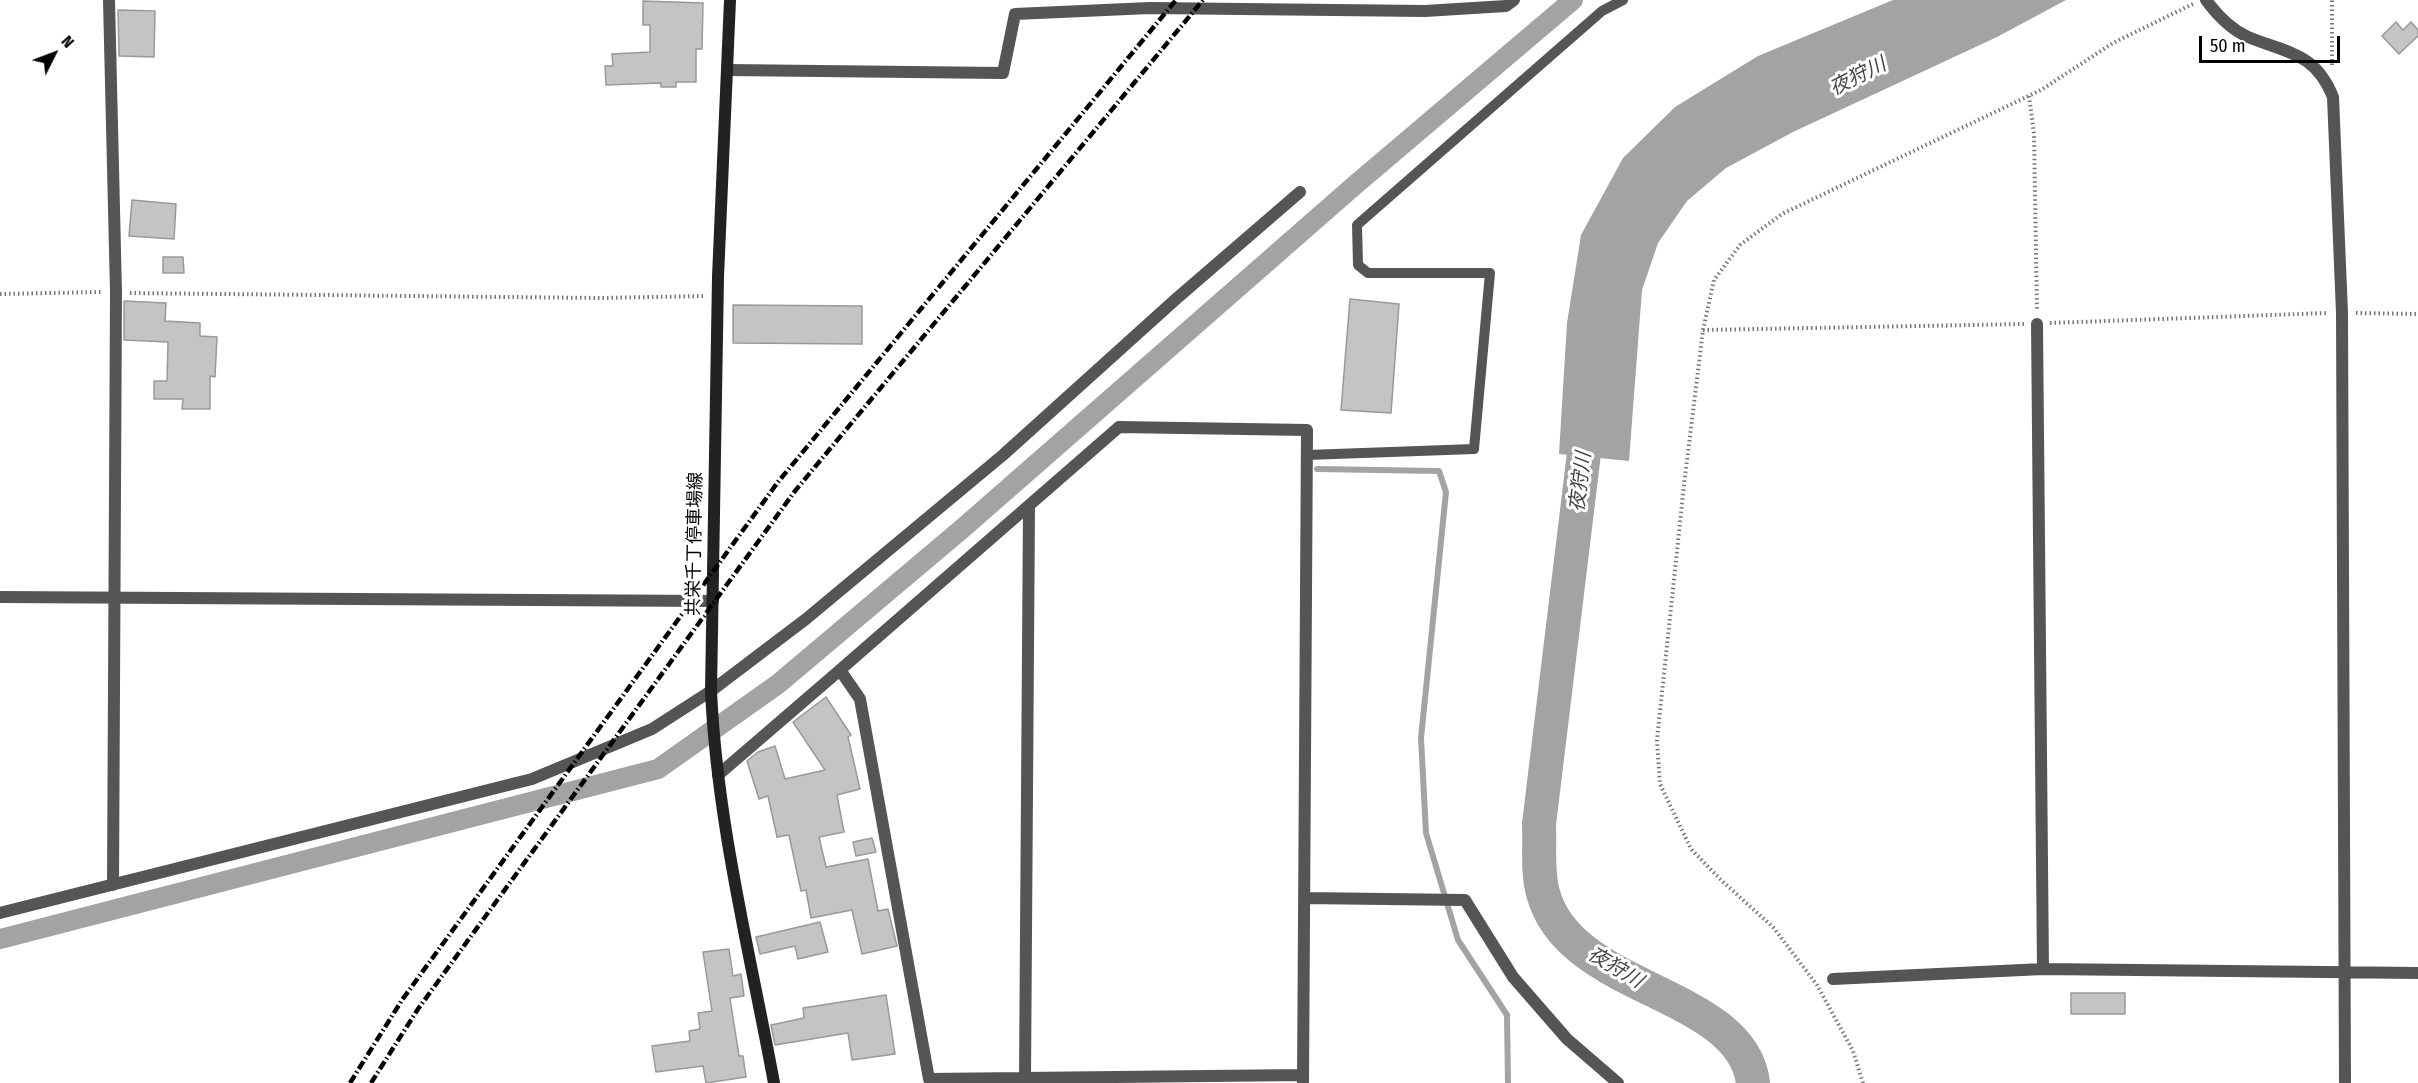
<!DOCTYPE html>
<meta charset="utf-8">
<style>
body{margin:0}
#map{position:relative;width:2418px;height:1083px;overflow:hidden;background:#fff;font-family:"Fira Sans Condensed",sans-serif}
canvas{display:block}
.north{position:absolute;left:24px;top:24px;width:60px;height:60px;-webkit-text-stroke:4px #fff;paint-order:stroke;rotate:48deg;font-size:16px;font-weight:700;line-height:24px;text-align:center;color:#000}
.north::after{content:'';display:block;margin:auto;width:21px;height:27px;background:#000;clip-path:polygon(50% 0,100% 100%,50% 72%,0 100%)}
.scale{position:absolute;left:2199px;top:36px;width:141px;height:27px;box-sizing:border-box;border:3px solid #000;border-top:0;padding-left:8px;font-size:18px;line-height:21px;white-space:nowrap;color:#000;-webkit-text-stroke:4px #fff;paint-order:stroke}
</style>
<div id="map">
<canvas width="2418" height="1083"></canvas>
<div class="north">N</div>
<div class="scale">50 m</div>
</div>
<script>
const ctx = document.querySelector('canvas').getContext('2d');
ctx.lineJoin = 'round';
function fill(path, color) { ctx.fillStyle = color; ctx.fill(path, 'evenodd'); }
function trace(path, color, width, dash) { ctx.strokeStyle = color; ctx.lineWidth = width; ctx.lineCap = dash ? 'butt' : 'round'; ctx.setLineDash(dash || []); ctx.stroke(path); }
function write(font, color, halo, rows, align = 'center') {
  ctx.font = font + ' "Fira Sans Condensed","Noto Sans JP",sans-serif'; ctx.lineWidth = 6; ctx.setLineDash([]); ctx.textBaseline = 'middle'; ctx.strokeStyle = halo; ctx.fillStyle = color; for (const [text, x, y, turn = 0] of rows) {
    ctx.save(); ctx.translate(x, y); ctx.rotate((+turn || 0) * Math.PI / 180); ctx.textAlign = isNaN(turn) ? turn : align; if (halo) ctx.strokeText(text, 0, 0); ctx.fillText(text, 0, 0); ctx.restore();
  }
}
const water = new Path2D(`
 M 1893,0 L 2066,0 L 1997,37 L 1793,132 L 1726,168 L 1687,201 L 1658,243 L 1642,290 L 1629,461 L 1559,454 L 1567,323 L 1581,235 L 1623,158 L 1675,107 L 1758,56 Z`);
const stream = new Path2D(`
 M 1317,469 L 1439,471 L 1446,492 L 1421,738 L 1426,833 L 1458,940 L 1507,1015 L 1508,1083`);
const canal = new Path2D(`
 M 0,939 L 658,769 L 778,684 L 963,528 L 1355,185 L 1573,0`);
const river = new Path2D(`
 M 1589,412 L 1539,824 C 1540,846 1537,872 1543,893 C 1569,993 1742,990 1753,1083`);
const building = new Path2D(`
 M 643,1 L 703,3 L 702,49 L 696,49 L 696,82 L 676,82 L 676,87 L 661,87 L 661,83 L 606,85 L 605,66 L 613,66 L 612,54 L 650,52 L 650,25 L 643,25 Z
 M 118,10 L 155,11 L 154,57 L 119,56 Z
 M 2396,22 L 2403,30 L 2411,22 L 2418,30 L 2418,36 L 2399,54 L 2382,36 Z
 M 132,200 L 176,204 L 174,239 L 129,236 Z
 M 163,257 L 183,257 L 184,273 L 163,273 Z
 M 1350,299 L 1399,304 L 1391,413 L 1341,410 Z
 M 124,301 L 166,303 L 165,321 L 200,323 L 200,336 L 217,337 L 215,377 L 210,376 L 210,409 L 182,409 L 183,399 L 154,399 L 154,381 L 167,381 L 168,342 L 124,340 Z
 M 733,305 L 862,306 L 862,344 L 733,343 Z
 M 826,697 L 851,735 L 848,737 L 860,789 L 837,795 L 844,832 L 819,837 L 826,867 L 868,859 L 878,911 L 888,909 L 897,946 L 862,954 L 852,910 L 811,918 L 806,890 L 801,891 L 789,835 L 777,837 L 768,796 L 759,799 L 747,761 L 758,752 L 775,746 L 785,779 L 825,770 L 793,722 Z
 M 872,838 L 876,852 L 856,856 L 853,842 Z
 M 820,922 L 828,952 L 798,959 L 795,946 L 760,954 L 756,937 Z
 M 729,949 L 733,976 L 741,974 L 744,996 L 730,998 L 739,1056 L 743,1056 L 746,1077 L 706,1083 L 703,1066 L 656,1072 L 652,1046 L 690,1041 L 689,1031 L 700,1029 L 698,1013 L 712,1011 L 703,952 Z
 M 2071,993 L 2125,993 L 2125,1014 L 2071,1014 Z
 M 886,995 L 895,1054 L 852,1060 L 848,1033 L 775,1045 L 771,1025 L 804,1018 L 803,1008 Z`);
const path = new Path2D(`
 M 2332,65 L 2332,0
 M 2029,96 L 2034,134 L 2037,311
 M 130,293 L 601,298 L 704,296
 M 0,294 L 101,292
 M 2356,313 L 2418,314
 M 2050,323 L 2327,313
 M 1703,330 L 2024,324
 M 1863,1083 L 1853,1051 L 1817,985 L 1773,927 L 1722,881 L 1691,849 L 1660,784 L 1657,740 L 1684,485 L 1703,330 L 1714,280 L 1740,245 L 1782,214 L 2041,90 L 2113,43 L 2193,4`);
const service = new Path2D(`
 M 1307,455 L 1474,449 L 1490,273 L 1368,273 L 1358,265 L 1357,225 L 1602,11 L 1623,0`);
const minor = new Path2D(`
 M 109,0 L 116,292 L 113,885
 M 2206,0 C 2217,15 2230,29 2248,37 C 2287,53 2315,52 2333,97 L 2342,313 L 2345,1083
 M 727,70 L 1003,73 L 1015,14 L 1150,8 L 1425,11 L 1506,6 L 1514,0
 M 2037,324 L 2043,969
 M 840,670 L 1119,427 L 1307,430 L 1303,1083
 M 718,775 L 840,670 L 860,699 L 929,1079 L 1303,1075
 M 1304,898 L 1465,900 L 1513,977 L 1567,1039 L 1618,1083
 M 0,913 L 532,779 L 652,729 L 711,691 L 806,619 L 1003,455 L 1176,299 L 1300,192
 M 1833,979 L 2043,969 L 2418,973
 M 1025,1077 L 1029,506`);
const tertiary = new Path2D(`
 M 0,597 L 713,601`);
const secondary = new Path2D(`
 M 730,0 L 718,277 L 711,691 C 717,823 750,953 774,1083`);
const rail = new Path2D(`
 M 350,1083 L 402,1000 L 778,482 L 1176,0
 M 371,1083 L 418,1009 L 795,491 L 1203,0`);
const streetNames = [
 ["共栄千丁停車場線",695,544,-89]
];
const waterNames = [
 ["夜狩川",1858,77,-27],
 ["夜狩川",1581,482,-83],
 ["夜狩川",1615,968,31]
];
fill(water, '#a3a3a3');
trace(stream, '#a3a3a3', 6);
trace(canal, '#a3a3a3', 20);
trace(river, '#a3a3a3', 34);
fill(building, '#c4c4c4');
trace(building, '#999', 1.5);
trace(path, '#777', 4, [1.5, 3]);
trace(service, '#555', 10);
trace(minor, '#555', 12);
trace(tertiary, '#555', 12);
trace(secondary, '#222', 12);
trace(rail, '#000', 4.5, [9, 3, 1.5, 3]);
write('18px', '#000', '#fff', streetNames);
write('italic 20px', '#444', '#fff', waterNames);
</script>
